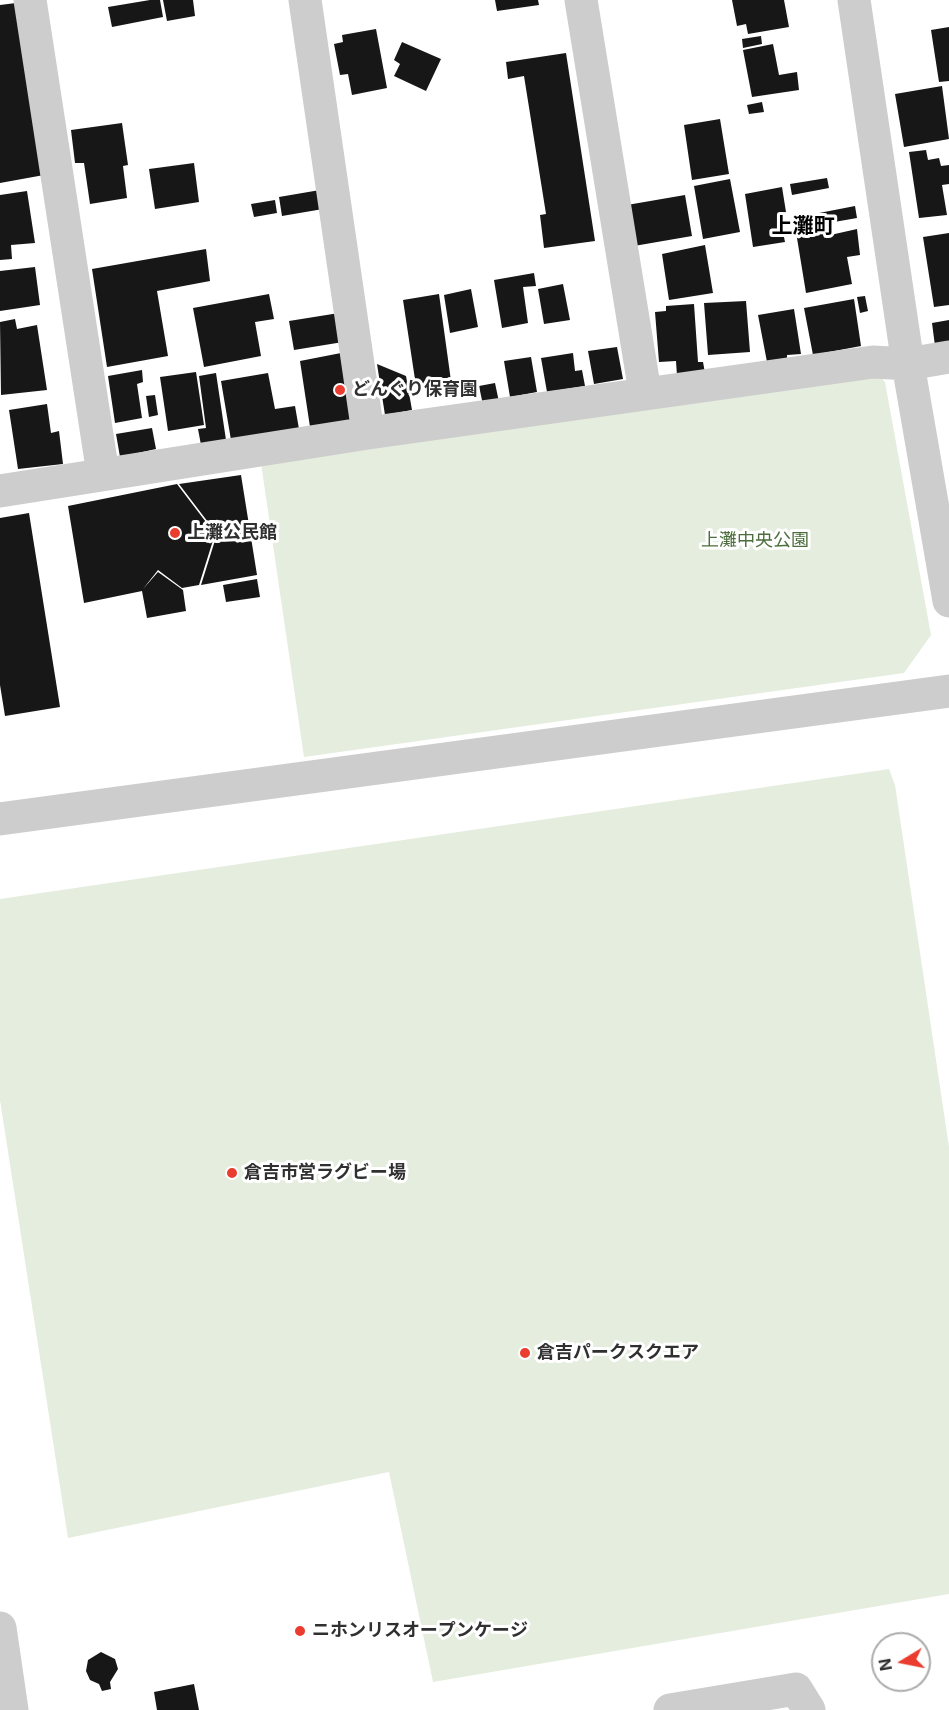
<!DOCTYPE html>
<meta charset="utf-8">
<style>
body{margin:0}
#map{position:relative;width:949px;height:1710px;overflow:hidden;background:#fff;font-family:Inter,sans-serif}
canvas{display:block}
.north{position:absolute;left:871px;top:1632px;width:60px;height:60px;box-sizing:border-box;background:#fff;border:2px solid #acacac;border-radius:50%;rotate:260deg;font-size:16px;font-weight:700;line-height:24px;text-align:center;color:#303030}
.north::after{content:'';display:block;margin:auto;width:21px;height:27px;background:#ea3c2f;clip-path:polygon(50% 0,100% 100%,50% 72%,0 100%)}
</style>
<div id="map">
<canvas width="949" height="1710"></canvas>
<div class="north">N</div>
</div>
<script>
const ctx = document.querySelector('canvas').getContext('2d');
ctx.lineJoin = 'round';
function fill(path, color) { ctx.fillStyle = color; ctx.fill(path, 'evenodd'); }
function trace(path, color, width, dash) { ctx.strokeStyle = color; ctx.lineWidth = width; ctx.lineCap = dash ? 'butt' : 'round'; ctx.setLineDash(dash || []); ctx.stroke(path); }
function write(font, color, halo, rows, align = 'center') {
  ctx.font = font + ' Inter,"Noto Sans JP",sans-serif'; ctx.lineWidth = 6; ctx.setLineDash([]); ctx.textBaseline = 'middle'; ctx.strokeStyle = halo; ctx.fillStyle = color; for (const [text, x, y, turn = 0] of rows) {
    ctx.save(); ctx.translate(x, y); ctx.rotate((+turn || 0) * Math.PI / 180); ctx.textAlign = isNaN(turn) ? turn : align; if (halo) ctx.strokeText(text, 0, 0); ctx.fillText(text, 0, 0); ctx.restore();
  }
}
const green = new Path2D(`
 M 877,373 L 885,382 L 931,635 L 904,673 L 304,757 L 261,463 Z
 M 889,769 L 895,785 L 949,1147 L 949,1594 L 433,1682 L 389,1472 L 68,1538 L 0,1100 L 0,899 Z`);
const building = new Path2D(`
 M 150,0 L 160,0 L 163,17 L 112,27 L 108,7 Z
 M 163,0 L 193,0 L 195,16 L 167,21 Z
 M 495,0 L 538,0 L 539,5 L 497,11 Z
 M 732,0 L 784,0 L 789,27 L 748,34 L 746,24 L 737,26 Z
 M 16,3 L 44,175 L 0,183 L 0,5 Z
 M 949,27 L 949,81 L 939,82 L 931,30 Z
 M 376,29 L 387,88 L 352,95 L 348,74 L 340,75 L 334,44 L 343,42 L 342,35 Z
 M 761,36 L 762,44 L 743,48 L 742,39 Z
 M 402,42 L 441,59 L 426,91 L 394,76 L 400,64 L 394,60 Z
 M 773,44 L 779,75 L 797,72 L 799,90 L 752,97 L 743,50 Z
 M 566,53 L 595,241 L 544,248 L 540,215 L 546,214 L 524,76 L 508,79 L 506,62 Z
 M 942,86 L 949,139 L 904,147 L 895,94 Z
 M 762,102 L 764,112 L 749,114 L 747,105 Z
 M 720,119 L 729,174 L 692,180 L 684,125 Z
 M 122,123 L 128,165 L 123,166 L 127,198 L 90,204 L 84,163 L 75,163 L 71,130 Z
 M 926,150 L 928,160 L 939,158 L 941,166 L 949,165 L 949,184 L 942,185 L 947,215 L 919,218 L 909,152 Z
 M 194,163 L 199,202 L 155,209 L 149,169 Z
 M 827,178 L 829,188 L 792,195 L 790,184 Z
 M 730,179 L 740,232 L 703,239 L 694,186 Z
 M 782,187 L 786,212 L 779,213 L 785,242 L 753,247 L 745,194 Z
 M 320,190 L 323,209 L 282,216 L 279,197 Z
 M 27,191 L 35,243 L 11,245 L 12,259 L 0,260 L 0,195 Z
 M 685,195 L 692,236 L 634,246 L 627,205 Z
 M 275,200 L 277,213 L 254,217 L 251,204 Z
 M 855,206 L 857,218 L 817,225 L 814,214 Z
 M 825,227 L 826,236 L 857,229 L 860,255 L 847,257 L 852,284 L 806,293 L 796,232 Z
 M 949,233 L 949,305 L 934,307 L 923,237 Z
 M 705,245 L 713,293 L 669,300 L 662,254 Z
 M 206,249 L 210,281 L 157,291 L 168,356 L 107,367 L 92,269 Z
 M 35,267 L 40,305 L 0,311 L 0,271 Z
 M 534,273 L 536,286 L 523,287 L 528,323 L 502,328 L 494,280 Z
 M 563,284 L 570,320 L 544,324 L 538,289 Z
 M 471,289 L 478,327 L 450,333 L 444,295 Z
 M 269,294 L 274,319 L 255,322 L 261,356 L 204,367 L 193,308 Z
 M 439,294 L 451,381 L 416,386 L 403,300 Z
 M 865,296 L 868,311 L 860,313 L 857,297 Z
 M 854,299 L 861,346 L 813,355 L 804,308 Z
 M 746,301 L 750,352 L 708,355 L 704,303 Z
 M 694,304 L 698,362 L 703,362 L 705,373 L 677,376 L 676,361 L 659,362 L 655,312 L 666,311 L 666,306 Z
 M 794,309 L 801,354 L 787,355 L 787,360 L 767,362 L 758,315 Z
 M 339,313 L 343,342 L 294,350 L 289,321 Z
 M 15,319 L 17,329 L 37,325 L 47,390 L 1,395 L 0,322 Z
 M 949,320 L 949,344 L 935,346 L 932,323 Z
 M 617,347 L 623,379 L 594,384 L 588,351 Z
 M 341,353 L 352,420 L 310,427 L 300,361 Z
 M 573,353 L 575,371 L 582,370 L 585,386 L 547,392 L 541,358 Z
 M 531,357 L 537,392 L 510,397 L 504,361 Z
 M 377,364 L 406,376 L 412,410 L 385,415 Z
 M 142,370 L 143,382 L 137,384 L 142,418 L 115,423 L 108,376 Z
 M 196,372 L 204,425 L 168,431 L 160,377 Z
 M 216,373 L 226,440 L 201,445 L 198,429 L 206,428 L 199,376 Z
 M 268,373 L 275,409 L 295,406 L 299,429 L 231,440 L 221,381 Z
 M 495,383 L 499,402 L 483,405 L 479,386 Z
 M 155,395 L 158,415 L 149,417 L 146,396 Z
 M 47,404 L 51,433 L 59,431 L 63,464 L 18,469 L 9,410 Z
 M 152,428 L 156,449 L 120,457 L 116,434 Z
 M 241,475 L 257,575 L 201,585 L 217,534 L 179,484 Z
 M 177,484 L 215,534 L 199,585 L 182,588 L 158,570 L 143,589 L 158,572 L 183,590 L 186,611 L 147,618 L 142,591 L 84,603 L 68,506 Z
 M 29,513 L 60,707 L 5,716 L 0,685 L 0,518 Z
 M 257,579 L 260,597 L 226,602 L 223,585 Z
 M 101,1652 L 115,1659 L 118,1669 L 110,1682 L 111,1689 L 102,1691 L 99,1684 L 90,1680 L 86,1671 L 88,1660 Z
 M 194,1684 L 199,1710 L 157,1710 L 154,1692 Z`);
const minor = new Path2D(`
 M 30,0 L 103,474
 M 305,0 L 368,433
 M 581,0 L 645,392
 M 854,0 L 908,364 L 949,601
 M 0,491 L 368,433 L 873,362 L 908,364 L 949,357
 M 0,819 L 949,691
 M 0,1628 L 12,1710
 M 670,1710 L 796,1689 L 809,1710`);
const markers = [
 [340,390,6,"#ea3c2f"],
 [175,533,6,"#ea3c2f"],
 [232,1173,6,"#ea3c2f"],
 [525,1353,6,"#ea3c2f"],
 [300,1631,6,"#ea3c2f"]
];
const poiNames = [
 ["どんぐり保育園",352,390],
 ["上灘公民館",187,533],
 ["倉吉市営ラグビー場",244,1173],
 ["倉吉パークスクエア",537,1353],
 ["ニホンリスオープンケージ",312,1631]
];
const parkNames = [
 ["上灘中央公園",755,541]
];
const quarterNames = [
 ["上灘町",803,227]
];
fill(green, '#e4edde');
fill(building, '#171717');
trace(minor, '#cdcdcd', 33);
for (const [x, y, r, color] of markers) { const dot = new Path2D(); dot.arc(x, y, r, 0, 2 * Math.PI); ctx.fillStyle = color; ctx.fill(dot); trace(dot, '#fff', 2); }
write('bold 18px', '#303030', '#fff', poiNames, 'left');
write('18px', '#4c6e3c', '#fff', parkNames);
write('bold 21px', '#000', '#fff', quarterNames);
</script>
